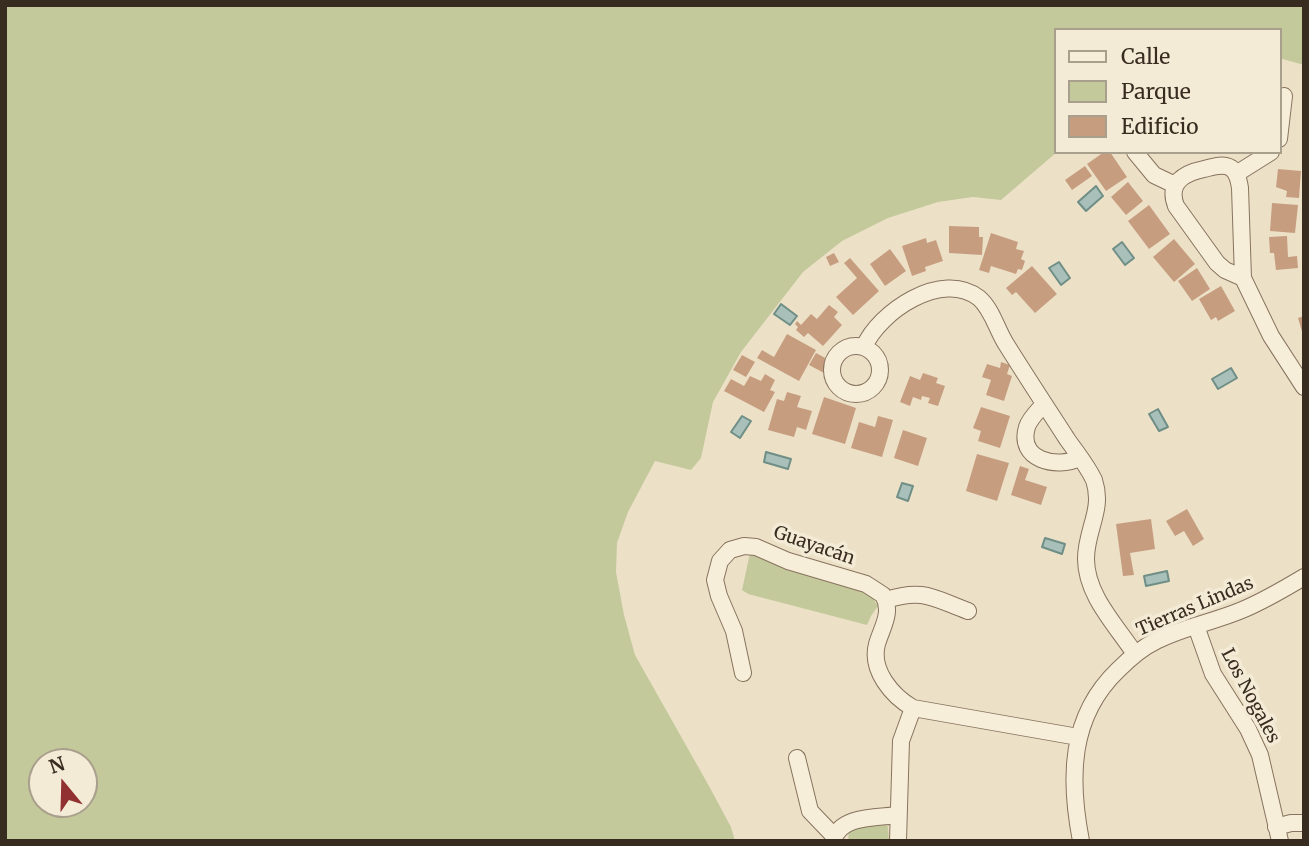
<!DOCTYPE html>
<meta charset="utf-8">
<style>
body{margin:0}
#map{position:relative;width:1309px;height:846px;overflow:hidden;background:#ece1c7;font-family:Merriweather,serif}
canvas{display:block}
.frame{position:absolute;inset:0;border:7px solid #382c20;pointer-events:none}
.legend{position:absolute;left:1054px;top:28px;width:228px;height:126px;box-sizing:border-box;background:#f4ebd6;border:2px solid #a99f8d;margin:0;padding:9px 12px;list-style:none;font-size:21px;color:#382c20}
.legend li{display:flex;align-items:center;gap:14px;height:35px}
.legend b{width:35px;border:2px solid #a99f8d}
.north{position:absolute;left:28px;top:748px;width:70px;height:70px;box-sizing:border-box;background:#f4ebd6;border:2px solid #a99f8d;border-radius:50%;rotate:341deg;font-size:19px;font-weight:700;line-height:28px;text-align:center;color:#382c20}
.north::after{content:'';display:block;margin:auto;width:24px;height:32px;background:#923132;clip-path:polygon(50% 0,100% 100%,50% 72%,0 100%)}
</style>
<div id="map">
<canvas width="1309" height="846"></canvas>
<div class="frame"></div>
<ul class="legend">
<li><b style="height:9px;background:#f7eeda"></b>Calle</li>
<li><b style="height:19px;background:#c4c99c"></b>Parque</li>
<li><b style="height:19px;background:#c79d80"></b>Edificio</li>
</ul>
<div class="north">N</div>
</div>
<script>
const ctx = document.querySelector('canvas').getContext('2d');
ctx.lineJoin = 'round';
function fill(path, color) { ctx.fillStyle = color; ctx.fill(path, 'evenodd'); }
function trace(path, color, width, dash) { ctx.strokeStyle = color; ctx.lineWidth = width; ctx.lineCap = dash ? 'butt' : 'round'; ctx.setLineDash(dash || []); ctx.stroke(path); }
function write(font, color, halo, rows, align = 'center') {
  ctx.font = font + ' Merriweather,serif'; ctx.lineWidth = 7; ctx.setLineDash([]); ctx.textBaseline = 'middle'; ctx.strokeStyle = halo; ctx.fillStyle = color; for (const [text, x, y, turn = 0] of rows) {
    ctx.save(); ctx.translate(x, y); ctx.rotate((+turn || 0) * Math.PI / 180); ctx.textAlign = isNaN(turn) ? turn : align; if (halo) ctx.strokeText(text, 0, 0); ctx.fillText(text, 0, 0); ctx.restore();
  }
}
const green = new Path2D(`
 M 5,5 L 1304,5 L 1304,65 L 1279,58 L 1279,30 L 1055,30 L 1055,152 L 1057,152 L 1001,200 L 973,197 L 938,202 L 888,218 L 842,241 L 803,272 L 741,352 L 713,402 L 701,458 L 691,470 L 655,461 L 628,512 L 617,543 L 616,572 L 624,615 L 635,655 L 709,786 L 731,827 L 735,841 L 5,841 ZM 42,762 L 84,762 L 84,804 L 42,804 Z
 M 750,553 L 870,594 L 878,606 L 871,616 L 867,625 L 748,594 L 742,590 Z
 M 884,823 L 888,827 L 889,841 L 848,841 L 849,830 Z`);
const water = new Path2D(`
 M 1096,186 L 1103,196 L 1086,211 L 1078,202 Z
 M 1122,242 L 1134,258 L 1125,265 L 1113,249 Z
 M 1059,262 L 1070,278 L 1061,285 L 1049,268 Z
 M 781,304 L 797,316 L 790,325 L 774,314 Z
 M 1231,368 L 1237,378 L 1218,389 L 1212,379 Z
 M 1158,409 L 1168,427 L 1159,431 L 1149,414 Z
 M 742,416 L 751,421 L 740,438 L 731,432 Z
 M 766,452 L 791,459 L 788,469 L 764,462 Z
 M 902,483 L 913,486 L 908,501 L 897,497 Z
 M 1045,538 L 1065,544 L 1062,554 L 1042,547 Z
 M 1167,571 L 1169,581 L 1146,586 L 1144,576 Z`);
const building = new Path2D(`
 M 1104,152 L 1110,152 L 1127,177 L 1106,191 L 1087,164 Z
 M 1085,166 L 1092,176 L 1072,190 L 1065,180 Z
 M 1278,169 L 1301,171 L 1299,198 L 1286,197 L 1287,191 L 1276,187 Z
 M 1128,182 L 1143,201 L 1126,215 L 1111,197 Z
 M 1272,203 L 1298,205 L 1295,233 L 1270,231 Z
 M 1149,205 L 1170,234 L 1149,249 L 1128,221 Z
 M 949,226 L 979,227 L 979,237 L 983,237 L 982,255 L 949,253 Z
 M 991,233 L 1018,242 L 1016,249 L 1024,251 L 1021,259 L 1025,261 L 1022,270 L 1018,269 L 1016,274 L 991,266 L 989,273 L 979,270 Z
 M 1287,236 L 1288,257 L 1297,256 L 1298,268 L 1276,270 L 1274,253 L 1270,253 L 1269,237 Z
 M 926,238 L 927,243 L 936,240 L 943,261 L 925,267 L 926,271 L 912,276 L 902,246 Z
 M 1174,239 L 1195,264 L 1174,282 L 1153,257 Z
 M 890,249 L 906,271 L 885,286 L 870,264 Z
 M 834,253 L 839,262 L 830,266 L 826,257 Z
 M 850,258 L 879,291 L 853,315 L 836,297 L 857,278 L 844,263 Z
 M 1032,266 L 1057,294 L 1035,313 L 1016,292 L 1012,295 L 1006,288 Z
 M 1197,268 L 1210,289 L 1192,301 L 1178,281 Z
 M 1221,286 L 1235,311 L 1218,321 L 1216,317 L 1211,320 L 1199,299 Z
 M 829,305 L 838,312 L 834,317 L 842,325 L 823,346 L 808,333 L 804,337 L 796,330 L 798,327 L 795,324 L 797,321 L 801,325 L 811,314 L 817,319 Z
 M 1304,316 L 1304,334 L 1303,335 L 1298,318 Z
 M 787,334 L 816,350 L 799,381 L 757,358 L 762,350 L 774,357 Z
 M 816,353 L 831,361 L 824,373 L 809,365 Z
 M 742,355 L 755,362 L 746,377 L 733,370 Z
 M 1001,362 L 1010,365 L 1007,374 L 1012,376 L 1004,401 L 986,395 L 991,380 L 982,377 L 987,364 L 1000,368 Z
 M 923,373 L 938,378 L 936,383 L 945,386 L 938,406 L 928,403 L 930,398 L 922,396 L 921,400 L 913,397 L 910,406 L 900,402 L 910,376 L 920,380 Z
 M 765,374 L 775,380 L 770,390 L 775,392 L 764,412 L 724,391 L 731,379 L 744,386 L 750,376 L 761,381 Z
 M 787,392 L 801,396 L 797,407 L 812,411 L 806,430 L 797,427 L 794,437 L 768,430 L 777,399 L 784,401 Z
 M 824,397 L 856,408 L 845,444 L 812,434 Z
 M 981,407 L 1010,416 L 1000,448 L 978,441 L 981,431 L 973,428 Z
 M 878,416 L 893,420 L 882,457 L 851,448 L 859,422 L 875,427 Z
 M 903,430 L 927,438 L 918,466 L 894,458 Z
 M 977,454 L 1009,463 L 997,501 L 966,491 Z
 M 1020,466 L 1029,469 L 1025,480 L 1047,487 L 1041,505 L 1011,495 Z
 M 1187,509 L 1204,539 L 1193,546 L 1184,531 L 1175,536 L 1166,521 Z
 M 1151,519 L 1155,549 L 1130,553 L 1134,575 L 1123,576 L 1116,524 Z`);
const minor = new Path2D(`
 M 1279,139 L 1284,96
 M 1135,152 L 1154,175 L 1175,185
 M 1236,174 L 1271,152
 M 1243,278 L 1225,270 L 1217,263 L 1176,206 C 1167,183 1184,173 1204,169 C 1212,167 1223,163 1231,168 C 1237,172 1239,181 1240,188 L 1243,278 L 1271,336 L 1304,387
 M832 370a24 24 0 1 1 48 0a24 24 0 1 1-48 0Z
 M 864,347 C 879,312 942,269 979,298 C 992,309 997,330 1006,344 C 1026,376 1047,408 1067,439 C 1076,452 1087,465 1094,480 C 1104,510 1086,529 1086,559 C 1086,595 1116,625 1135,654
 M 1044,404 C 1038,411 1030,418 1027,427 C 1017,460 1056,469 1080,458
 M 886,600 C 923,588 933,598 968,611
 M 1196,626 L 1213,674 L 1248,729 L 1260,755 L 1280,841
 M 743,673 L 734,631 L 719,596 L 715,580 L 720,561 L 730,550 L 744,546 L 756,547 L 788,561 L 866,584 L 883,595 C 893,612 882,627 877,644 C 870,670 892,696 913,708 L 1078,737
 M 797,758 L 810,811 L 834,836
 M 1276,827 L 1291,823 L 1304,823
 M 833,841 C 840,815 876,818 898,815
 M 898,841 L 901,741 L 913,708
 M 1081,841 C 1069,779 1069,717 1118,670 C 1129,659 1141,648 1156,641 C 1183,627 1214,622 1242,610 C 1264,601 1284,589 1304,577`);
const streetNames = [
 ["Guayacán",814,546,19],
 ["Tierras Lindas",1195,607,-23],
 ["Los Nogales",1250,696,62]
];
fill(green, '#c4c99c');
fill(water, '#a8c0b9');
trace(water, '#6f8e86', 2);
fill(building, '#c79d80');
trace(minor, '#87735e', 18);
trace(minor, '#f7eeda', 16);
write('18px', '#382c20', '#f4ebd6', streetNames);
</script>
